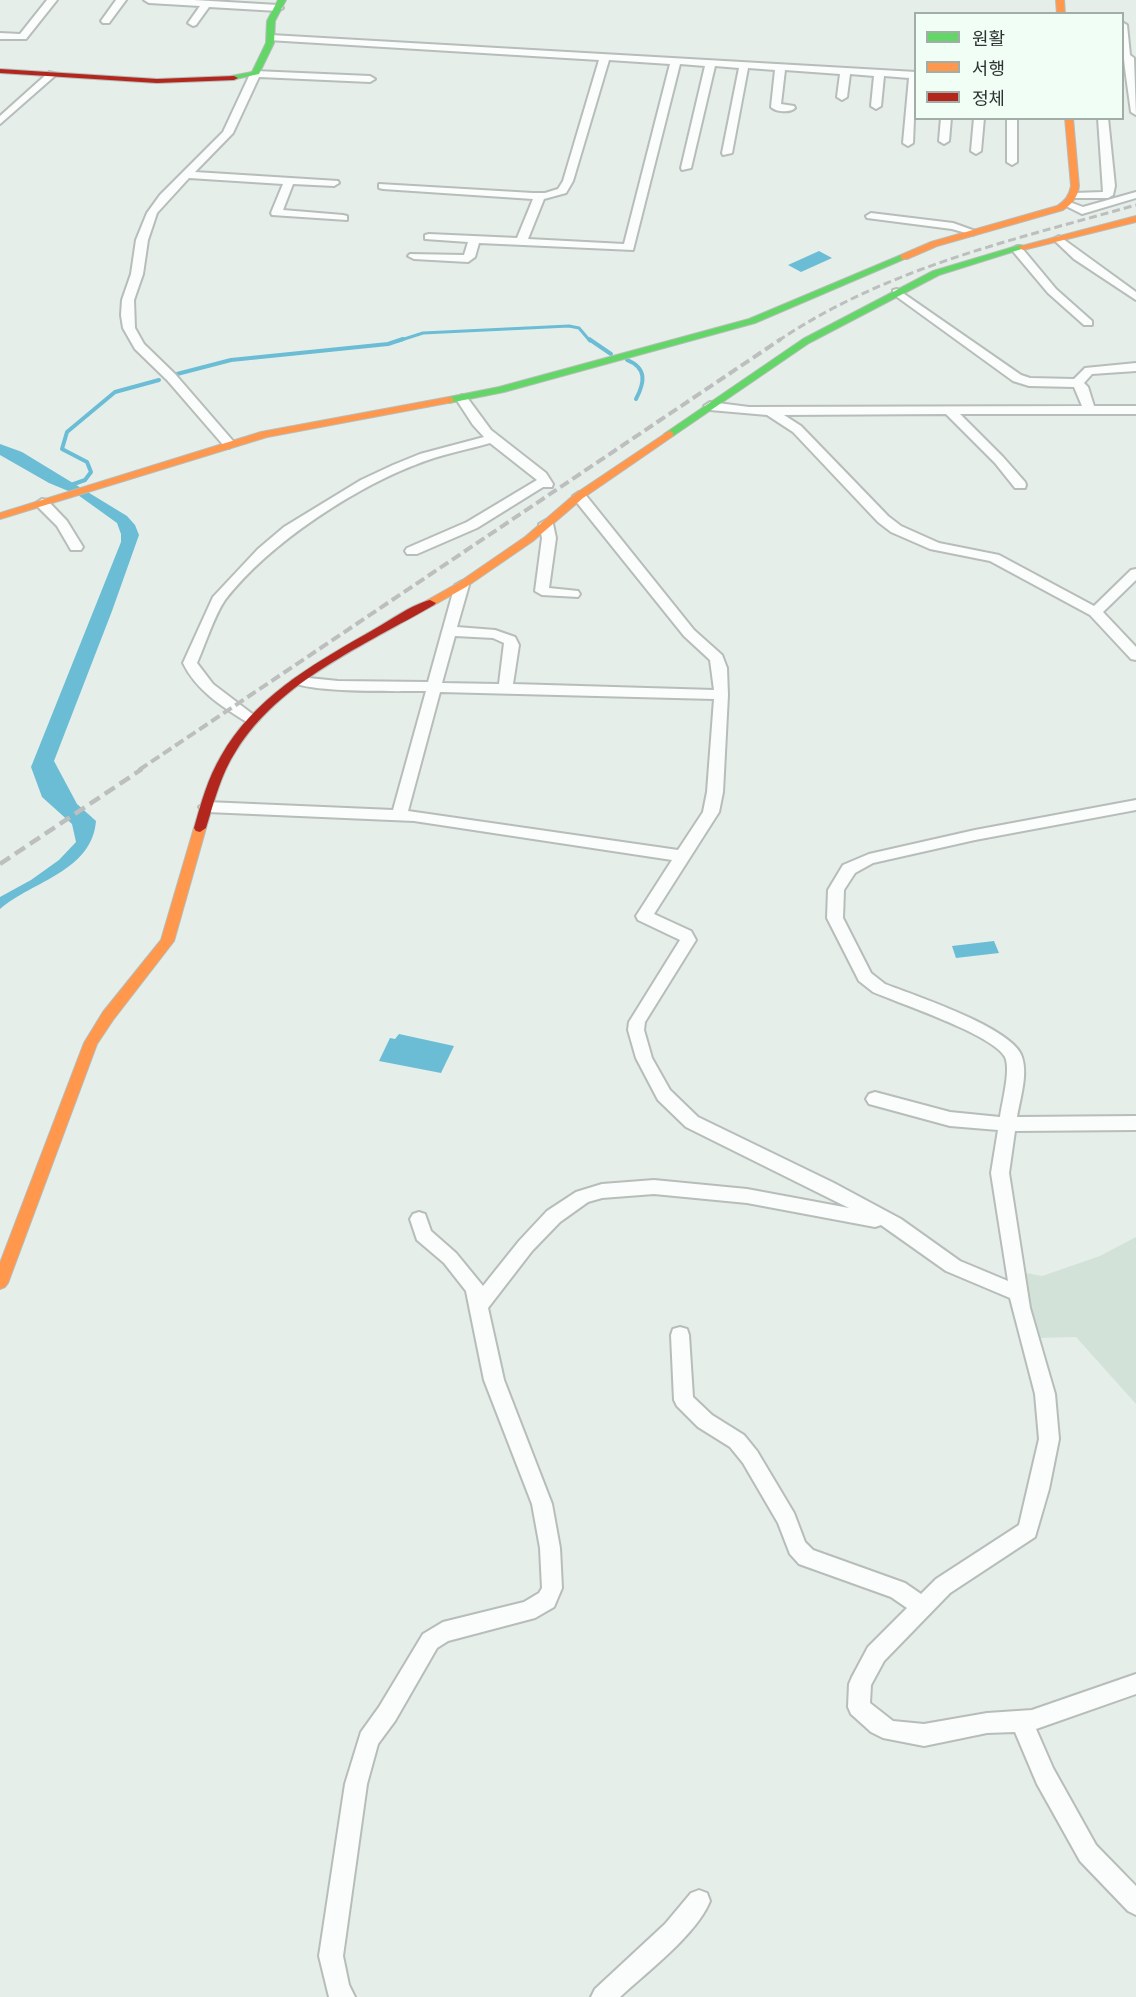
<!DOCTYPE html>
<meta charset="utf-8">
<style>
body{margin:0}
#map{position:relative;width:1136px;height:1997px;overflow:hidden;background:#e6eee9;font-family:Rubik,"Noto Sans KR",sans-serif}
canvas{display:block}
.legend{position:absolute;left:914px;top:12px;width:210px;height:108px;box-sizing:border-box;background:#f0fef6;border:2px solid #a2ada7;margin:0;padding:8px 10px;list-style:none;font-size:18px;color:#2e3331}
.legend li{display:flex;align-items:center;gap:12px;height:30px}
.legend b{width:30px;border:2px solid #a2ada7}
</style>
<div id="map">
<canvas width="1136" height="1997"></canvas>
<ul class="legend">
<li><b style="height:8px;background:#63d668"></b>원활</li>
<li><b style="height:8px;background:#ff974d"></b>서행</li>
<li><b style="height:8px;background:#b3261e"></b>정체</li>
</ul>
</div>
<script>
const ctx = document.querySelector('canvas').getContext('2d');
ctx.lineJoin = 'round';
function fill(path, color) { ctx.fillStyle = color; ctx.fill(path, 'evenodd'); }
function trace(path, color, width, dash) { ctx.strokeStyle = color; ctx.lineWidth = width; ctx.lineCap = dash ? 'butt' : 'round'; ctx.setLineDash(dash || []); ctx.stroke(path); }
const built = new Path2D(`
 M 1136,1237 L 1136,1404 L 1076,1337 L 1038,1338 L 1021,1272 L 1042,1276 L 1100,1256 Z`);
const water = new Path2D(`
 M 819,251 L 832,258 L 801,272 L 788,265 Z
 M 0,444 L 22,452 L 127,516 L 135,525 L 139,535 L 112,611 L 54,761 L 77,804 L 96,821 C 92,871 33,881 0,909 L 0,897 L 31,880 L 59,860 L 76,842 L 72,824 L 42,797 L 31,767 L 121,542 L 121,534 L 117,523 L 78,495 L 49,483 L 0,455 Z
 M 994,941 L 999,953 L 956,958 L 952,946 Z
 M 399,1034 L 454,1046 L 441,1073 L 379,1061 L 390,1038 L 395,1039 Z`);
const streamFar1 = new Path2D(`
 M 398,341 L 423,333 L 569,326 L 579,328 L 590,341`);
const stream = new Path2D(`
 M 589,339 L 611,354
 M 627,360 C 647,368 645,382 636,399
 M 177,374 L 231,360 L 388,344 L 403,339
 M 71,485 L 85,480 L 91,472 L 87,462 L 62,449 L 67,432 L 115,392 L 159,380`);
const street = new Path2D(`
 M 47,0 L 57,0 L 26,39 L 0,39 L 0,33 L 20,34 Z
 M 116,0 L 126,0 L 109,23 L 103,23 L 101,21 Z
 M 144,0 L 194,0 L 278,5 L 283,8 L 278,11 L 209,7 L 196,25 L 193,26 L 188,23 L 200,6 L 149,3 Z
 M 1122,22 L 1127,25 L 1130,55 L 1134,58 L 1136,115 L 1131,112 C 1127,81 1122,55 1122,22 Z
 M 271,35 L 916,72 L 913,143 L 908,146 L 903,143 L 909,78 L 884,76 L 881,106 L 876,109 L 871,106 L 874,76 L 850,74 L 847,97 L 842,100 L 837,97 L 840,74 L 785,70 L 781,104 L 794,106 L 795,108 C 790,113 776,112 771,107 L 775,70 L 748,68 L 732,153 L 723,155 L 722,153 L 739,68 L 715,66 L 691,168 L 682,170 L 681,168 L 705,66 L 680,64 L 633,250 L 479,243 L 475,257 L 468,262 L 414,259 L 408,256 L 410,254 L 464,255 L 468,242 L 425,239 L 425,235 L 429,234 L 517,238 L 533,199 L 383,189 L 379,188 L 379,184 L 533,193 L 545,193 L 558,189 L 563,181 L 599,60 L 268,40 L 268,36 ZM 609,60 L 670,64 L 624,244 L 528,239 L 544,199 L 566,193 L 573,181 Z
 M 255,71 L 370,76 L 375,79 L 370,82 L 259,77 L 233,133 L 195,172 L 338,181 L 339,183 L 334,186 L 293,184 L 283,210 L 343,215 L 347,216 L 347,220 L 272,215 L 271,213 L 283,184 L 189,178 L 157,213 L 148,240 L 143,274 L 134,300 L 135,328 L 144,344 L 175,374 L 233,441 L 235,444 L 229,448 L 225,447 L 167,380 L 135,349 L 123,328 L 121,315 L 122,300 L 131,274 L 136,240 L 147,213 L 160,195 L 223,132 L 250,74 Z
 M 49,72 L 57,74 L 0,124 L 0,116 Z
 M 941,118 L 951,118 L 949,141 L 944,144 L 939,141 Z
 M 974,118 L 984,118 L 981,151 L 976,154 L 971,151 Z
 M 1007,118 L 1017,118 L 1017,162 L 1012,165 L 1007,162 Z
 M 1098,118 L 1108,118 L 1115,186 L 1113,195 L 1108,198 L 1070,198 L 1069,196 L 1074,193 L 1103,192 Z
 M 1136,192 L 1136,198 L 1082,214 L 1062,204 L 1067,201 L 1083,207 Z
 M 871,213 L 953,223 L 978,232 L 973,235 L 952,229 L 867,218 L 866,216 Z
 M 1059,236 L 1136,292 L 1136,300 L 1074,259 L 1053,239 Z
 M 1017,246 L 1021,247 L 1056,289 L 1092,321 L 1092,325 L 1084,325 L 1048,293 L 1011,249 Z
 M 897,289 L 1021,375 L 1030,378 L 1074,379 L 1085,368 L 1136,363 L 1136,371 L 1092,374 L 1084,383 L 1088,387 L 1094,406 L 1136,406 L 1136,414 L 960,414 L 1003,457 L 1025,482 L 1026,485 L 1025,488 L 1015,488 L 995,463 L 946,414 L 784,415 L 801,426 L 888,516 L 901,526 L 939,543 L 999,555 L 1094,606 L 1131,570 L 1136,569 L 1136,580 L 1103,612 L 1136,647 L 1136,660 L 1131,659 L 1090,615 L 990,561 L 930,549 L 891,532 L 878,522 L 793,432 L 767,415 L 710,410 L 704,406 L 710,402 L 749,407 L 1082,406 L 1074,387 L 1029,386 L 1013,381 L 893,294 L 893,290 Z
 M 462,395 L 466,396 L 491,430 L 546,473 L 553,484 L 552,487 L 543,487 L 477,528 L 417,554 L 407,554 L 405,551 L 407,548 L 467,522 L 537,480 L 490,443 C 469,449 448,453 428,460 C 359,484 270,542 225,600 C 214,616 205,645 197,663 L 213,684 L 259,719 L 252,724 L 247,722 C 222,707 196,690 183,663 L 213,597 L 258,549 L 284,527 L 361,480 L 393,465 L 420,454 L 484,437 L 473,425 L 456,399 Z
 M 579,492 L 584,493 L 694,630 L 722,655 L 727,668 L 728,695 L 723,792 L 719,812 L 654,914 L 691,931 L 696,940 L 645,1022 L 644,1030 L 652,1058 L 670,1090 L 698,1117 L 834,1183 L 901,1219 L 960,1261 L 1008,1281 L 991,1173 L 998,1130 L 950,1126 L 869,1104 L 866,1099 L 869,1094 L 875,1092 L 950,1112 L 1000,1117 C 1002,1102 1011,1070 1005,1057 C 992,1034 901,1004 873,992 L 859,981 L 827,918 L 828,890 L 843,865 L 869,854 L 975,830 L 1136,800 L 1136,810 L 975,840 L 873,863 L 855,873 L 844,890 L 843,918 L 871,973 L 885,984 C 913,995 1014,1028 1022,1057 C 1028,1075 1020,1099 1017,1117 L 1136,1116 L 1136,1130 L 1015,1131 L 1009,1173 L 1030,1308 L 1055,1394 L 1059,1439 L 1049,1489 L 1035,1537 L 950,1593 L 884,1661 L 871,1685 L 870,1703 L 893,1721 L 924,1724 L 987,1713 L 1032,1710 L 1136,1674 L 1136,1694 L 1036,1729 L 1053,1768 L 1096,1845 L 1136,1886 L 1136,1915 L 1128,1911 L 1080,1861 L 1037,1784 L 1015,1732 L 987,1733 L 924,1746 L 883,1738 L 871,1732 L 851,1714 L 848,1707 L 849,1684 L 852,1677 L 868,1647 L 907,1608 L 891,1597 L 799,1564 L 790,1554 L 778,1523 L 743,1463 L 730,1447 L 698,1427 L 677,1406 L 674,1400 L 671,1335 L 673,1329 L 680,1327 L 687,1329 L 689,1335 L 693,1397 L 712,1415 L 744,1435 L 757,1451 L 794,1513 L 805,1542 L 813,1550 L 905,1583 L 921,1594 L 936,1579 L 1019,1525 L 1039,1439 L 1035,1394 L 1010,1298 L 946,1271 L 881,1225 L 875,1227 L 747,1203 L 654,1194 L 602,1198 L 588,1202 L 560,1222 L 532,1251 L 488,1308 L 504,1380 L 552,1504 L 560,1548 L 562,1588 L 554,1607 L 535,1618 L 448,1641 L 437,1648 L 395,1721 L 378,1744 L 367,1784 L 343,1956 L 349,1985 L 355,1997 L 329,1997 L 319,1956 L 345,1784 L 361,1732 L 379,1707 L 423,1634 L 443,1622 L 524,1602 L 539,1593 L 542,1588 L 540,1548 L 532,1504 L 484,1380 L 466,1291 L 444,1263 L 417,1240 L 410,1219 L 413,1214 L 419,1212 L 425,1214 L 431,1231 L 456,1253 L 483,1286 L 519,1241 L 547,1211 L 576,1192 L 602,1184 L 654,1180 L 747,1189 L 849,1208 L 686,1127 L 658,1100 L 636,1058 L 628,1030 L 629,1022 L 680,940 L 638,920 L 636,916 L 672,860 L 414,821 L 207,812 L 199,807 L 207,802 L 393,810 L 426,691 C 405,691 302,693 292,681 L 299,677 L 338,681 L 428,682 L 455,585 L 462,581 L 469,585 L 457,627 L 495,630 L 515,637 L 519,645 L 513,684 L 714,690 L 710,660 L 684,636 L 574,499 L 573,496 ZM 455,636 L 493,638 L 504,643 L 499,684 L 442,683 ZM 440,692 L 714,699 L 707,792 L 703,812 L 678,850 L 408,811 Z
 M 42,499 L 47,500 L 67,521 L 83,547 L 81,550 L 71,550 L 57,526 L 37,506 L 36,503 Z
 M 546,520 L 553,524 L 556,538 L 549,588 L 578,591 L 580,594 L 578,597 L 542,595 L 535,591 L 542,538 L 539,524 Z
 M 699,1890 L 707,1893 L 710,1901 C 697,1934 647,1972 620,1997 L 591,1997 L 595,1989 L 665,1924 L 691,1893 Z`);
const fast = new Path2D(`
 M 278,0 L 286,0 L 275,21 L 274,43 L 259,74 L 231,80 L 231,76 L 252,72 L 266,43 L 267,21 Z
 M 1020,245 L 1028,247 L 939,275 L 809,343 L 673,436 L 665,436 L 664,434 L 803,339 L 933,271 Z
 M 901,255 L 909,257 L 755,323 L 504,392 L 449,403 L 444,400 L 449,397 L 499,387 L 749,319 Z`);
const slow = new Path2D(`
 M 1056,0 L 1064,0 L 1065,14 L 1057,14 Z
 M 1065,118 L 1073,118 L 1079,186 C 1078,197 1072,204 1063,210 L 937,246 L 907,259 L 901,259 L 901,255 L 931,242 L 1057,206 C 1065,201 1069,196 1071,186 Z
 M 1136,216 L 1136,222 L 1023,250 L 1018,247 Z
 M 449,397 L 453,398 L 453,402 L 267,437 L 0,519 L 0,513 L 261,432 Z
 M 669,431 L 673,432 L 673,436 L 583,498 L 533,541 L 466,587 L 434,605 L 426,605 L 426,601 L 458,583 L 525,537 L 575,494 Z
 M 200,824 L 206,828 L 174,941 L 113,1020 L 97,1044 L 8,1283 L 5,1287 L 0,1289 L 0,1263 L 84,1043 L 103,1012 L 161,940 L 194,828 Z`);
const jam = new Path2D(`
 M 0,69 L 157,79 L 234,76 L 238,78 L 234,80 L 157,83 L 0,73 Z
 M 430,600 L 436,603 L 434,605 C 365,645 279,681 236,751 C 221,774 214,802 206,828 L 200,832 L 196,831 L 194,828 C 201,803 208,778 221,756 C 253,699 311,665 366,634 C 385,624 410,605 430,600 Z`);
const railFar2 = new Path2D(`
 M 778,341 C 886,268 1013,240 1136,205`);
const railFar1 = new Path2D(`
 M 139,770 L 781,339`);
const rail = new Path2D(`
 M 0,864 L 142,769`);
fill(built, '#d2e2d9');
fill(water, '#6abdd5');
trace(streamFar1, '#6abdd5', 3);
trace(stream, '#6abdd5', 4);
trace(street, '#b7bdb9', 4);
trace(fast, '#b7bdb9', 2);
trace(slow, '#b7bdb9', 2);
trace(jam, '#b7bdb9', 2);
fill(street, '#fbfcfc');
fill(fast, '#63d668');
fill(slow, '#ff974d');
fill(jam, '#b3261e');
trace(railFar2, '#bdbebe', 3, [8, 4]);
trace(railFar1, '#bdbebe', 4, [10, 4.5]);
trace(rail, '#bdbebe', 4.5, [12, 6]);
</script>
